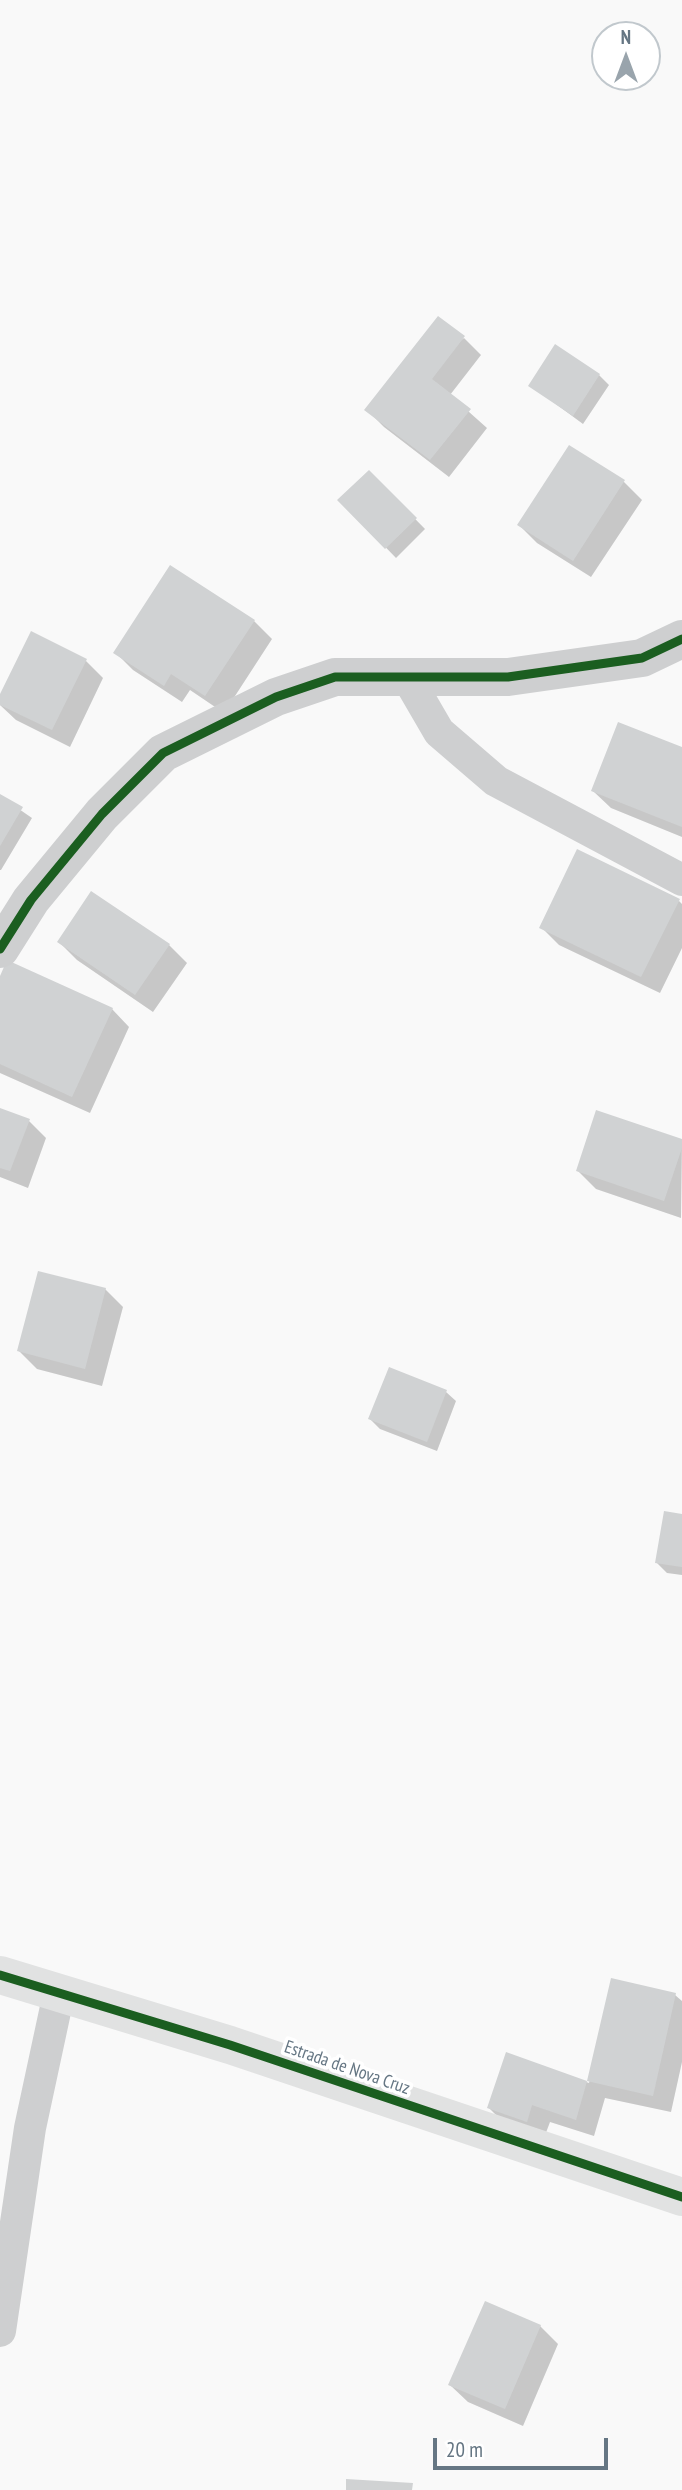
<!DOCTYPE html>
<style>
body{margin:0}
#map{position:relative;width:682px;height:2490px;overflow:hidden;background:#f9f9f9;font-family:"PT Sans Narrow",sans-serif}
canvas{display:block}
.north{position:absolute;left:591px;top:21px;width:70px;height:70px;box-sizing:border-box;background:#fff;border:2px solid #c1c8cd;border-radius:50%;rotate:0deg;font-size:19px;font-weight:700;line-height:28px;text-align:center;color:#657683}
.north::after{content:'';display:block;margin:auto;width:24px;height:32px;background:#99a4ac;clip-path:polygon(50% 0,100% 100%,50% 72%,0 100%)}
.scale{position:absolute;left:433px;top:2438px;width:175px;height:32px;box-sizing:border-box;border:4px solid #657683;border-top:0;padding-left:9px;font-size:21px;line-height:24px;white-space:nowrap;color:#657683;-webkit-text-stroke:5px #fff;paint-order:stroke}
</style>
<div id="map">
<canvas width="682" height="2490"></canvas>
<div class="north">N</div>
<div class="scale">20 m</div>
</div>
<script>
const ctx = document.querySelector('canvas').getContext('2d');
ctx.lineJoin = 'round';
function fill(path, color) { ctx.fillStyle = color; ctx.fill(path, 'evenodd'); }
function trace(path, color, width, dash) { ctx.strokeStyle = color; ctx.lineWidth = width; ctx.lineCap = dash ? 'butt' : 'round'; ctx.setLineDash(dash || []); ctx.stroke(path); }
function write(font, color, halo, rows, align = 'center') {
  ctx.font = font + ' "PT Sans Narrow",sans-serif'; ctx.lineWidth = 7; ctx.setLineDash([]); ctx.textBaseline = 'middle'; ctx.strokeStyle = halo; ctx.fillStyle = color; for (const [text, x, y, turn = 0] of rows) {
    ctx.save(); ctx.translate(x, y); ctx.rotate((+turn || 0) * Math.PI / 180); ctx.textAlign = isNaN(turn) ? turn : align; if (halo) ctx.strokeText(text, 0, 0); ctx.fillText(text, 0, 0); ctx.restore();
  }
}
const shadow = new Path2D(`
 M 464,338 L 481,355 L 450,395 L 487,428 L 449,477 L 384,427 L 367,410 Z
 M 599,375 L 609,385 L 583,424 L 530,385 Z
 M 570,447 L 624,482 L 642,500 L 591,577 L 537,543 L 519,525 Z
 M 369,472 L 425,529 L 396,558 L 340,500 Z
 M 171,567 L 254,621 L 272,639 L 224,713 L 190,690 L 182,702 L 133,670 L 115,652 Z
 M 85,660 L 103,678 L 70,747 L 16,720 L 0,705 L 0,698 Z
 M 682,749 L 682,837 L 611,808 L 593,791 Z
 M 0,796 L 32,818 L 1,870 L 0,870 Z
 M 92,893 L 169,945 L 187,963 L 153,1012 L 77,960 L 59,942 Z
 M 679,901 L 682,904 L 682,948 L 660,993 L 559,945 L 541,927 Z
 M 0,981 L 112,1009 L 129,1027 L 90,1113 L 0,1073 Z
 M 0,1110 L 29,1121 L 46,1138 L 28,1188 L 0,1177 Z
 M 682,1140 L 681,1218 L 596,1189 L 578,1171 Z
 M 105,1289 L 123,1307 L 102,1386 L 37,1369 L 19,1351 Z
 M 390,1369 L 446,1392 L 456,1401 L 437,1451 L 380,1429 L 370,1419 Z
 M 682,1516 L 682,1575 L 667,1573 L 657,1563 Z
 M 612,1981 L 675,1995 L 682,2001 L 682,2062 L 671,2112 L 605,2098 L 594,2136 L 550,2122 L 544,2138 L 507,2126 L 489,2108 L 507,2054 L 589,2083 Z
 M 540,2326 L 558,2344 L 523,2426 L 468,2402 L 450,2385 Z`);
const building = new Path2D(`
 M 438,316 L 465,336 L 432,379 L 471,409 L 430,460 L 364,410 Z
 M 555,344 L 600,374 L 573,416 L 528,386 Z
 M 569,445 L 625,480 L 573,561 L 517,525 Z
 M 369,470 L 417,518 L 385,549 L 337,500 Z
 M 170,565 L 255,620 L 205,696 L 171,674 L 164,686 L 113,653 Z
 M 31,631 L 87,659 L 52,730 L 0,705 L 0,694 Z
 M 618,722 L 682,747 L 682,827 L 591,791 Z
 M 0,794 L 23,807 L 0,846 Z
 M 577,849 L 680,899 L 641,977 L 539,928 Z
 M 91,891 L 170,944 L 135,995 L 57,942 Z
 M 7,960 L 113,1008 L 72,1097 L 0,1064 L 0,976 Z
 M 0,1108 L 30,1119 L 10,1171 L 0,1168 Z
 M 596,1110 L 682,1139 L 682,1148 L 664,1201 L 576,1171 Z
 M 38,1271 L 106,1288 L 85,1369 L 17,1351 Z
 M 389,1367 L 447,1390 L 427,1442 L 368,1419 Z
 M 664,1511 L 682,1514 L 682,1567 L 655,1563 Z
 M 611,1978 L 676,1993 L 653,2096 L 587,2081 Z
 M 506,2052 L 587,2081 L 576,2120 L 532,2105 L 527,2122 L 487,2108 Z
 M 485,2301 L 541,2325 L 505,2409 L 448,2385 Z
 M 346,2479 L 413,2483 L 412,2490 L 346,2490 Z`);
const lane = new Path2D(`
 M 407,677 L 439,732 L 496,781 L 682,880
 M 0,2331 L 30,2128 L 59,1993`);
const street = new Path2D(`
 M 0,949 L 31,900 L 102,814 L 163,753 L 276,697 L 335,677 L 508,677 L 642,658 L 682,639`);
const secondary = new Path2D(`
 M 0,1975 L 230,2045 L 682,2197`);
const cycleway = new Path2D(`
 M 0,949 L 31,900 L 102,814 L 163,753 L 276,697 L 335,677 L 508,677 L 642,658 L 682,639
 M 0,1975 L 230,2045 L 682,2197`);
const streetNames = [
 ["Estrada de Nova Cruz",347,2068,19]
];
fill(shadow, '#0003');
fill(building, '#d0d2d3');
trace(lane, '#cecfd0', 32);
trace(street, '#cecfd0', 38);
trace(secondary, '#e1e2e2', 38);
trace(cycleway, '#1b5e20', 9);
write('18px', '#657683', '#fff', streetNames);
</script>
